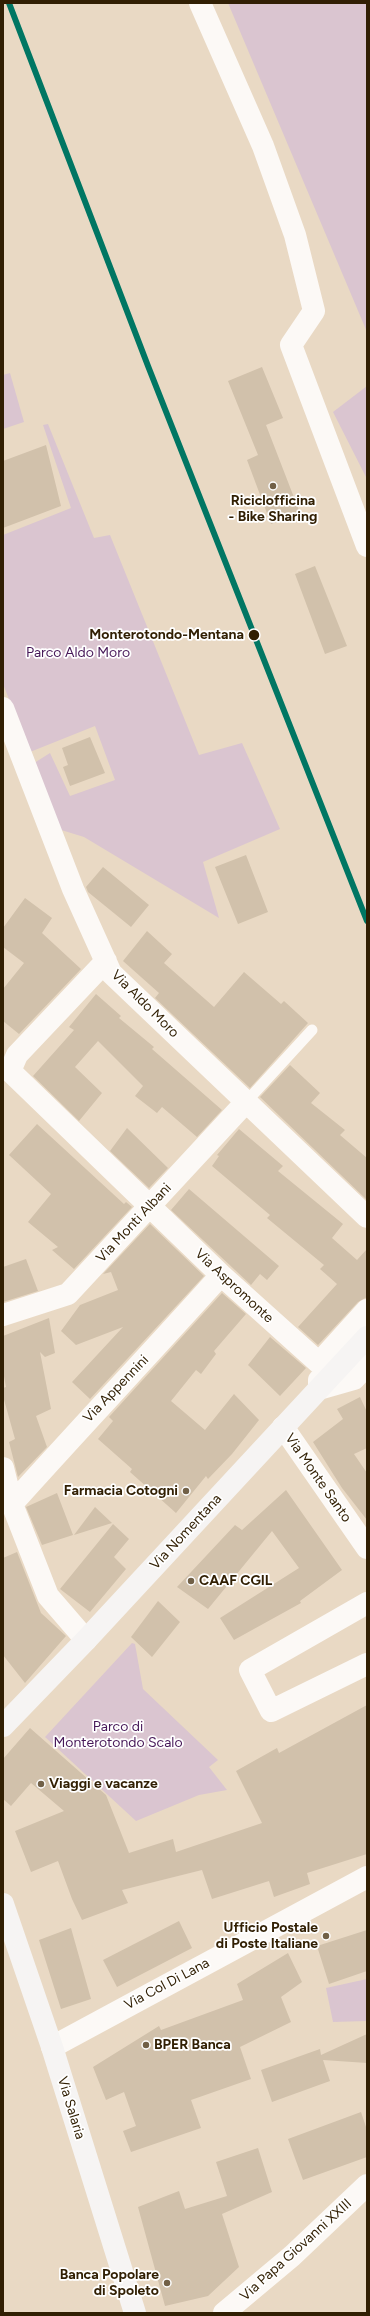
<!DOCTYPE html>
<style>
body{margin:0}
#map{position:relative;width:370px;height:2316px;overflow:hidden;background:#e9d9c4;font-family:Figtree,sans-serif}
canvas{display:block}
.frame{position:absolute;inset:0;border:4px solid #311f03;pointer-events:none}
</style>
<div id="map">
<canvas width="370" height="2316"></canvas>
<div class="frame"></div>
</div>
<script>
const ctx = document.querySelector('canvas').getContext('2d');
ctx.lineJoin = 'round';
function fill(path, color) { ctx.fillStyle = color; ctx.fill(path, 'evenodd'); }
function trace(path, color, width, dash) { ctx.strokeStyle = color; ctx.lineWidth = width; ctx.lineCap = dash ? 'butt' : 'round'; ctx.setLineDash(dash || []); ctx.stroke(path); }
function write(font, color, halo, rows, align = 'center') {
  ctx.font = font + ' Figtree,sans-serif'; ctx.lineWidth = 3.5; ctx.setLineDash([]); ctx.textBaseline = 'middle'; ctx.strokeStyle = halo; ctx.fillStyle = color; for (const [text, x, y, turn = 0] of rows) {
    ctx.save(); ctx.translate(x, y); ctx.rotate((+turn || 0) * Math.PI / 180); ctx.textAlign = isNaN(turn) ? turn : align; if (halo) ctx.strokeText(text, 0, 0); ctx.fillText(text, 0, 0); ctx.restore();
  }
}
const green = new Path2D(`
 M 228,3 L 367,3 L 367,332 Z
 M 10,373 L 24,422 L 3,429 L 3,375 Z
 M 367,386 L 367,479 L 333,412 Z
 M 48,424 L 94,538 L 110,535 L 199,755 L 242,743 L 280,829 L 203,862 L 219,918 L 84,837 L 58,829 L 31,765 L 50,753 L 70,796 L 115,780 L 95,726 L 30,752 L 3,684 L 3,535 L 71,508 L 43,425 Z
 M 132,1643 L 135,1644 L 143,1689 L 218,1760 L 209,1767 L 227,1790 L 199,1795 L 136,1821 L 45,1737 Z
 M 367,1979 L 367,2021 L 333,2022 L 326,1988 Z`);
const building = new Path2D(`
 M 262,367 L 283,418 L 266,425 L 300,513 L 271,524 L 247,460 L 258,455 L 228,381 Z
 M 46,445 L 61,506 L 3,528 L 3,461 Z
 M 315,566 L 347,646 L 325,654 L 295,574 Z
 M 90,737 L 105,773 L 70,786 L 63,767 L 68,765 L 62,748 Z
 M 246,855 L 268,912 L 238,924 L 215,867 Z
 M 103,867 L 149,905 L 131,927 L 88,892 L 86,887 Z
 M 25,898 L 52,918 L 42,933 L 81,969 L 19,1034 L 3,1021 L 3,989 L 24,963 L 3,947 L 3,928 Z
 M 147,931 L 172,954 L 164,963 L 214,1007 L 244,972 L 281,1004 L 284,1001 L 308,1023 L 250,1088 L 155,998 L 159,993 L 123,961 Z
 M 96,994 L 121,1016 L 119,1018 L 154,1047 L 152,1049 L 222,1110 L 197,1137 L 162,1107 L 157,1113 L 135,1096 L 143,1086 L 98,1041 L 75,1067 L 102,1093 L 79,1121 L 33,1076 L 74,1030 L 69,1027 Z
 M 290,1065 L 320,1093 L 311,1103 L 345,1130 L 340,1135 L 367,1158 L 367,1200 L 260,1097 Z
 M 37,1124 L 124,1204 L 126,1202 L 132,1207 L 74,1269 L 52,1250 L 58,1247 L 28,1222 L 51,1194 L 9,1155 Z
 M 127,1128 L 168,1168 L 149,1188 L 110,1151 Z
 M 239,1129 L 283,1166 L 278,1171 L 343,1224 L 332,1238 L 357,1260 L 367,1249 L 367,1297 L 358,1302 L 318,1345 L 298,1327 L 337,1284 L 320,1269 L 324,1265 L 267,1218 L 270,1215 L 212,1166 L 219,1156 L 217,1155 Z
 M 189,1189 L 279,1266 L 267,1280 L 260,1274 L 251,1285 L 171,1210 Z
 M 150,1224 L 204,1276 L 90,1399 L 72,1382 L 123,1327 L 76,1345 L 61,1331 L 80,1305 L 118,1290 L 111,1272 L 103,1274 Z
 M 26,1259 L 38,1291 L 3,1302 L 3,1267 Z
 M 222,1293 L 246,1314 L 214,1351 L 216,1354 L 201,1374 L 196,1370 L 171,1401 L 205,1430 L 234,1394 L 259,1420 L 232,1454 L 208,1479 L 206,1476 L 176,1513 L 130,1472 L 132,1469 L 98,1439 L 113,1421 L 109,1417 Z
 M 49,1318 L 55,1353 L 45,1357 L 40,1352 L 51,1409 L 36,1416 L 47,1447 L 18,1477 L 9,1442 L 15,1439 L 3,1396 L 3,1388 L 6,1387 L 3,1371 L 3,1336 Z
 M 270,1337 L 306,1368 L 280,1396 L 248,1365 Z
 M 360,1397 L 367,1412 L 367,1448 L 354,1454 L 367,1473 L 367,1520 L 342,1488 L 313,1442 L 343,1419 L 337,1409 Z
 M 286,1490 L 342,1570 L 300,1601 L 301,1603 L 234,1640 L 220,1618 L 299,1568 L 272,1531 L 208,1609 L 177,1587 L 235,1525 L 242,1530 Z
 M 57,1493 L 73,1535 L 42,1545 L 26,1507 Z
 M 95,1507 L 112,1523 L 74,1535 Z
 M 113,1524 L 129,1539 L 114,1557 L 126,1569 L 90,1612 L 60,1589 Z
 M 17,1552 L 41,1613 L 66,1636 L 25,1683 L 3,1655 L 3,1558 Z
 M 158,1601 L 180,1622 L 152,1657 L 131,1637 Z
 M 367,1705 L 367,1854 L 307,1873 L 310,1884 L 274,1897 L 269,1881 L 212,1899 L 202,1870 L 122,1890 L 128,1903 L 82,1920 L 72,1899 L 58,1861 L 31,1872 L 15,1831 L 64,1811 L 31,1783 L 11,1806 L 3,1799 L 3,1759 L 30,1728 L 106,1795 L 129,1853 L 173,1839 L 176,1852 L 262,1823 L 236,1771 L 277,1748 L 279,1753 Z
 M 179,1921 L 192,1948 L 117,1987 L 103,1960 Z
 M 71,1928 L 91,1999 L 61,2009 L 39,1940 Z
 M 367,1930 L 367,1971 L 329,1984 L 317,1946 Z
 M 288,1953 L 302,1982 L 281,1997 L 291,2022 L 240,2047 L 251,2079 L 191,2100 L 201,2128 L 131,2152 L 123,2131 L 136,2126 L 124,2092 L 106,2100 L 93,2067 L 159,2026 L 161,2030 L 243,2000 L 237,1984 Z
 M 367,2034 L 367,2063 L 323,2060 L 330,2081 L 272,2102 L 261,2070 L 320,2049 L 321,2055 Z
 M 361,2112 L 367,2130 L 367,2157 L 303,2180 L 288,2139 Z
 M 258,2148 L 272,2192 L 222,2214 L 239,2267 L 208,2296 L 165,2306 L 138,2207 L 179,2191 L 185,2209 L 227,2196 L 216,2162 Z`);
const lane = new Path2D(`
 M 246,1102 L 312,1030`);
const street = new Path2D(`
 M 200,3 L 263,146 L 295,235 L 314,311 L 291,345 L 367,546
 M 3,708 L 73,889 L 111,973 L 367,1217
 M 106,961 L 17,1055 L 10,1071 L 221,1275 L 319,1363
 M 3,1315 L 68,1294 L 246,1102
 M 319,1363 L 367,1310
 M 319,1380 L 319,1389 L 354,1379 L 367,1365
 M 283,1427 L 367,1548
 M 3,1468 L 12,1504 L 48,1596 L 86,1640
 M 12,1504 C 81,1427 152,1352 221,1275
 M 367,1603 L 250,1670 L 271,1711 L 367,1664
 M 52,2047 L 367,1877
 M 224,2313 L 292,2256 L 367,2185`);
const secondary = new Path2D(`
 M 3,1726 L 86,1640 L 367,1337
 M 3,1904 L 52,2047 L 135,2313`);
const rail1 = new Path2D(`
 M 9,3 L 148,366 L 367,921`);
const markers = [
 [273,486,4,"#716047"],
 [254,635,6,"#311f03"],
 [186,1491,4,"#716047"],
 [191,1581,4,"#716047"],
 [41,1784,4,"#716047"],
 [326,1936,4,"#716047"],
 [146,2045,4,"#716047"],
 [167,2283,4,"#716047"]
];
const poiNames = [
 ["Riciclofficina",273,501,"center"],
 ["- Bike Sharing",273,517,"center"],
 ["Farmacia Cotogni",178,1491],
 ["CAAF CGIL",199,1581,"left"],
 ["Viaggi e vacanze",49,1784,"left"],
 ["Ufficio Postale",318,1928],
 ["di Poste Italiane",318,1944],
 ["BPER Banca",154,2045,"left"],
 ["Banca Popolare",159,2275],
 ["di Spoleto",159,2291]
];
const stopNames = [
 ["Monterotondo-Mentana",244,635]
];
const parkNames = [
 ["Parco Aldo Moro",78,653],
 ["Parco di",118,1727],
 ["Monterotondo Scalo",118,1743]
];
const streetNames = [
 ["Via Aldo Moro",145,1004,45],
 ["Via Monti Albani",134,1223,-47],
 ["Via Aspromonte",234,1286,43],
 ["Via Appennini",116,1389,-46],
 ["Via Monte Santo",318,1478,55],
 ["Via Nomentana",186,1532,-47],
 ["Via Col Di Lana",167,1984,-28],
 ["Via Salaria",71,2108,73],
 ["Via Papa Giovanni XXIII",296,2250,-42]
];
fill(green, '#dac5d0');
fill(building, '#d1c1ab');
trace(lane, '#fcf9f6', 11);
trace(street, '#fcf9f6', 22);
trace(secondary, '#f6f4f3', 22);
trace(rail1, '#007663', 6);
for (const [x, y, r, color] of markers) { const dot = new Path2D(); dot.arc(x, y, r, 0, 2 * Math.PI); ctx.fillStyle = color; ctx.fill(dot); trace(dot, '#fff', 1.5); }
write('bold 14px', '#311f03', '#fff', poiNames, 'right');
write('bold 14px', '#311f03', '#fff', stopNames, 'right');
write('14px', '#471858', '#fff', parkNames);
write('14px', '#311f03', '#fff', streetNames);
</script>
